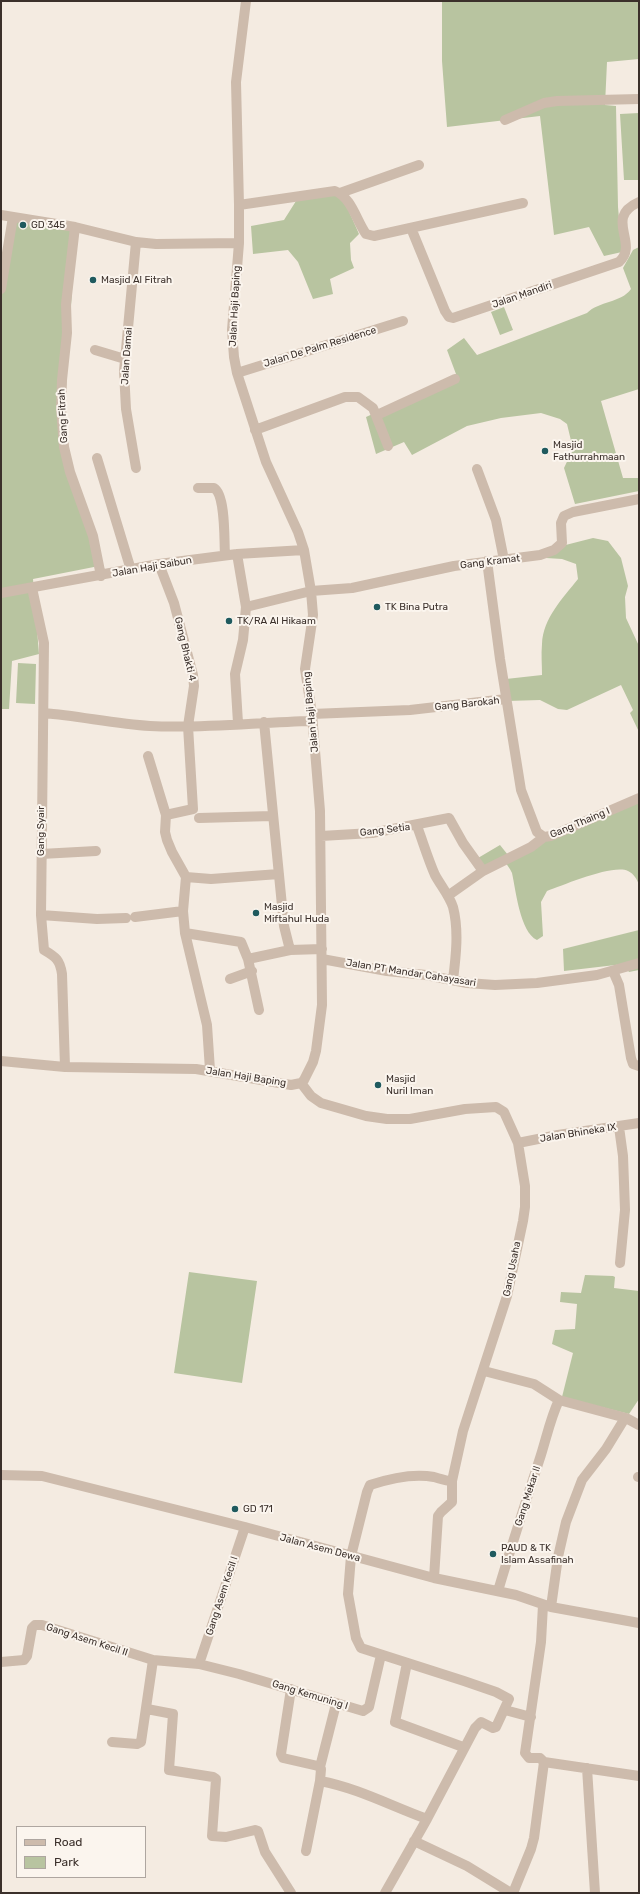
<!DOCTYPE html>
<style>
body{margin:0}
#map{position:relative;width:640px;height:1894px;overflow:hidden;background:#f4ebe1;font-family:Rubik,sans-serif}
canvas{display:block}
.frame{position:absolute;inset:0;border:2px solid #3b302b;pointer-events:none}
.legend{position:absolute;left:16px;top:1826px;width:130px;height:52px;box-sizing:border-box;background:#fbf5ee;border:1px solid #aea6a0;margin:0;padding:5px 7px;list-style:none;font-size:12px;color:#3b302b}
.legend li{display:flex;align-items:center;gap:8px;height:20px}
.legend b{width:20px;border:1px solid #aea6a0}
</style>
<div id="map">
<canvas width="640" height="1894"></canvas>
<div class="frame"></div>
<ul class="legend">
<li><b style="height:5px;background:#cdbbac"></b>Road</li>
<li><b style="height:11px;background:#b8c4a0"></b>Park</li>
</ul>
</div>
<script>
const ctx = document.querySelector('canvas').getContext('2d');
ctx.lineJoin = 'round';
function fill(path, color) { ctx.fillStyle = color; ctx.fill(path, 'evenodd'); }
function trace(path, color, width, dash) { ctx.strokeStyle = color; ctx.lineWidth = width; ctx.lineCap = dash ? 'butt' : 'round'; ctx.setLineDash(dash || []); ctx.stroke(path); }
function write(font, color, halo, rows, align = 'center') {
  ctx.font = font + ' Rubik,sans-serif'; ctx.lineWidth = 4; ctx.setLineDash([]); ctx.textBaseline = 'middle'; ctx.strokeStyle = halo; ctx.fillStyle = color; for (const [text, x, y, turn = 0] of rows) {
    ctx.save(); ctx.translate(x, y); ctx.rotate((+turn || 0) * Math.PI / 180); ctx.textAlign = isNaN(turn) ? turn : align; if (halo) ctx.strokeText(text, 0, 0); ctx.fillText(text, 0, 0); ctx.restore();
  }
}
const green = new Path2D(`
 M 442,1 L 639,1 L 639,59 L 607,62 L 605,105 L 616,106 L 618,207 L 622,252 L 604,256 L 589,227 L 554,235 L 540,116 L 447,127 L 442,61 Z
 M 639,113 L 639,180 L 624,180 L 620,114 Z
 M 338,191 L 344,200 L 359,234 L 350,243 L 351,260 L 354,268 L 330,279 L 333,294 L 313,299 L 298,262 L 288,250 L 253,254 L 251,226 L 284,220 L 296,201 Z
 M 15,215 L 76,226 L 62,452 L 99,566 L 33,579 L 39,654 L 12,661 L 9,709 L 1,709 L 1,296 L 4,286 Z
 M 639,247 L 639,389 L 601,401 L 623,478 L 639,478 L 639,491 L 575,504 L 564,468 L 573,449 L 567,424 L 560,419 L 541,413 L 501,418 L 467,426 L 412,455 L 404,442 L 376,454 L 366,417 L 434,386 L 456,374 L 447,350 L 464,338 L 477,355 L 587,313 C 599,301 621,303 631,289 L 623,268 L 633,250 Z
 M 504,307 L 513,330 L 500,335 L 491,312 Z
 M 593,538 L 608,541 L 621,558 L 628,586 L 625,597 L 626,618 L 639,646 L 639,732 L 630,713 L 633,710 L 621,685 L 567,710 L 558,709 L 540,700 L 507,701 L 506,679 L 542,675 C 542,665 541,654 542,644 C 543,618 563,598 578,579 L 576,564 L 562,559 L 546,558 L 546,550 Z
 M 18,663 L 36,664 L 35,704 L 16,703 Z
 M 639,802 L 639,885 C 637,879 634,874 628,871 C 613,864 564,885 547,891 L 541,902 L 543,936 L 537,940 C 520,932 516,891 512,873 C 510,868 506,864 504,860 L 484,867 L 478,858 L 500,845 L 508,855 Z
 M 639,930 L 639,970 L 629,972 L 624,964 L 564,971 L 563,949 Z
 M 189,1272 L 257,1281 L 242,1383 L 174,1373 Z
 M 585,1275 L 613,1276 L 615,1277 L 614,1288 L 639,1291 L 639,1399 L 629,1414 L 562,1397 L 573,1353 L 552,1344 L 555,1330 L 575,1329 L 577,1304 L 560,1302 L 561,1292 L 581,1293 Z`);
const minor = new Path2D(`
 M 505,120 L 544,103 L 557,101 L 639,99
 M 340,193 L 419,165
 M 239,205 L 335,191 C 352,198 356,220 366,234 L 374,236 L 523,203
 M 1,215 L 75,227 L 136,242 L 156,244 L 239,243
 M 75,227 L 66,304 L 67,333 L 62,380 L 61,408 L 64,447 L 70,472 L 93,536 L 101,576
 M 411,228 L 445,311 L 449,317 L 453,318 L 619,262 C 640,243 603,218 639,202
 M 1,289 L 13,217
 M 95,350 L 125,359
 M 237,373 L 403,321
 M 377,415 L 455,379
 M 255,430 L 345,397 L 358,397 L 373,408 L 388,446
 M 97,458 L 131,570
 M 136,468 L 126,409 L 124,371 L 136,242
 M 477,469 L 496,520 L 504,560
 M 198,488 L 214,488 C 226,495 224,542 225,555
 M 237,554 L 246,607 L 243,640 L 235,674 L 238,723
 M 487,561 L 500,659 L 521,790 L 537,832 L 544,837 L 551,836 L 639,798
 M 159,564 L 174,603 L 193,675 L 194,686 L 188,726 L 193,809 L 166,815
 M 32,588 L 44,643 L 41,915 L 44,950 C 56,957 60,960 62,974 L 65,1067
 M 1,593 L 159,564 L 237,554 L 304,550
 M 246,607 L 311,591 L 352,588 L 454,566 L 540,555 L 554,550 L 562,543 L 561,523 L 564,516 L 573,512 L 639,499
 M 44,713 C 80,716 115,724 150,726 C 204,729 259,722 312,721
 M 312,714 L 410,710 L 506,699
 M 264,722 L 284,926 L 290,950
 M 148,756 L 166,815 L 165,832 L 167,840 L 172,852 L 186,877 L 183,911 L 185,933 L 207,1025 L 210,1070
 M 199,818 L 272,816
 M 417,826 C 423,842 428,859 435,875 C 441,886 449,895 453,907 C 459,930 456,956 453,980
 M 321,836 L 372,833 L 449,818 L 463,843 L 483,871
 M 41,854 L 96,851
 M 186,877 L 211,879 L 279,874
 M 449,895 L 483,871 L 531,847 L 544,837
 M 41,915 L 97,919 L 126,918
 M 135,917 L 183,911
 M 185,933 L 241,942 L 248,959 L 290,950 L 322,949
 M 248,959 L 259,1010
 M 322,959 L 387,971 L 426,975 L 467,983 L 495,985 L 537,983 L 597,975 L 639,963
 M 613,971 L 619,985 L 631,1058 L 633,1064 L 639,1066
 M 230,979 L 252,971
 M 1,1061 L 65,1067 L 196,1069 L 291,1085 L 301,1083 L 304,1080 L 313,1062 L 316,1051 L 322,1005 L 320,811 L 312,714 L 305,669 L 313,615 L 311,591 L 304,550 L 298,532 L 266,462 L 237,373 L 234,357 L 232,330 L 239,243 L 239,205 L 236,82 L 246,1
 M 301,1083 L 311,1096 L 321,1103 L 366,1116 L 387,1119 L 410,1119 L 465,1109 L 496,1107 L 504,1112 L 518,1143 L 525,1186 L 525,1207 L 523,1221 L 507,1296 L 463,1431 L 452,1481 C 446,1481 441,1479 434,1477 C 413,1473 391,1478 370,1485 L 367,1492 L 351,1556 L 348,1594 L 356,1638 L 361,1648 L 464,1681 L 496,1692 L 509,1699 L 496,1727 L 493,1728 L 481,1722 L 475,1728 L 427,1819 L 385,1893
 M 619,1127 L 623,1156 L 625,1210 L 620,1263
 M 518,1143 L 558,1135 L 639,1123
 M 484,1371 L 534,1384 L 559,1400
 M 1,1475 L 42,1476 L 245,1527 L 434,1578 L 516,1595 L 551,1607 L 639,1623
 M 638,1477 L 639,1477
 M 434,1578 L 438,1516 L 441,1512 L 452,1502 L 452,1481
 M 498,1591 C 511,1547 525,1504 539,1461 C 546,1440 550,1419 559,1400 L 626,1418 L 639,1425
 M 543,1605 L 541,1642 L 525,1753 L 529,1758 L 540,1758 L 544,1762
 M 551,1607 L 558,1557 L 566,1522 L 582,1480 L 606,1449 L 625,1418
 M 1,1662 L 24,1660 L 27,1656 L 32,1628 L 35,1625 L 42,1625 L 153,1660 L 199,1664 L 239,1674 L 363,1711 L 369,1707 L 381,1655
 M 407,1663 L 395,1722 L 463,1747
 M 199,1664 L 245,1527
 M 291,1689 L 281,1754 L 283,1758 L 318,1766 L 321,1769 L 320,1781 C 358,1788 391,1806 427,1819
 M 147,1709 L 173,1714 L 169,1770 L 213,1777 L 216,1779 L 212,1836 L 226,1837 L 255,1830 L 258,1831 L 265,1852 L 291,1893
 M 505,1710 L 531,1717
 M 112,1742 L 137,1744 L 141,1742 L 153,1660
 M 320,1767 L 336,1704
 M 587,1768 L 595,1893
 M 414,1841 L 467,1866 L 511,1893
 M 306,1851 L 320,1781
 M 513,1893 L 531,1849 L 534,1838 L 544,1762 L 639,1776`);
const markers = [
 [23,225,4,"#1f5a5e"],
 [93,280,4,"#1f5a5e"],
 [545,451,4,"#1f5a5e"],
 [377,607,4,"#1f5a5e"],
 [229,621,4,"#1f5a5e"],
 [256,913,4,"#1f5a5e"],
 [378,1085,4,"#1f5a5e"],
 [235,1509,4,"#1f5a5e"],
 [493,1554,4,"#1f5a5e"]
];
const poiNames = [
 ["GD 345",31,225],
 ["Masjid Al Fitrah",101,280],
 ["Masjid",553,445],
 ["Fathurrahmaan",553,457],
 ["TK Bina Putra",385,607],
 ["TK/RA Al Hikaam",237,621],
 ["Masjid",264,907],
 ["Miftahul Huda",264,919],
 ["Masjid",386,1079],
 ["Nuril Iman",386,1091],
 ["GD 171",243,1509],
 ["PAUD & TK",501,1548],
 ["Islam Assafinah",501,1560]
];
const streetNames = [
 ["Jalan Mandiri",522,295,-19],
 ["Jalan Haji Baping",235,306,-87],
 ["Jalan De Palm Residence",320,347,-17],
 ["Jalan Damai",127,356,-86],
 ["Gang Fitrah",63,416,-93],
 ["Gang Kramat",490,562,-7],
 ["Jalan Haji Saibun",152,567,-10],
 ["Gang Bhakti 4",185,649,77],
 ["Gang Barokah",467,704,-6],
 ["Jalan Haji Baping",311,712,-96],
 ["Gang Thaing I",580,823,-23],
 ["Gang Setia",385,830,-7],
 ["Gang Syair",41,831,-90],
 ["Jalan PT Mandar Cahayasari",411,973,9],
 ["Jalan Haji Baping",246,1077,9],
 ["Jalan Bhineka IX",578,1133,-9],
 ["Gang Usaha",512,1269,-79],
 ["Gang Mekar II",528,1496,-72],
 ["Jalan Asem Dewa",320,1548,15],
 ["Gang Asem Kecil I",222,1596,-72],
 ["Gang Asem Kecil II",87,1640,18],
 ["Gang Kemuning I",310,1695,17]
];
fill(green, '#b8c4a0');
trace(minor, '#cdbbac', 10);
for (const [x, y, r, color] of markers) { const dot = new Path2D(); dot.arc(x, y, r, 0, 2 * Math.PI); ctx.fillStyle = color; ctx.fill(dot); trace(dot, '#fbf5ee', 1.5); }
write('10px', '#3b302b', '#fbf5ee', poiNames, 'left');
write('10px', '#3b302b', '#fbf5ee', streetNames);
</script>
